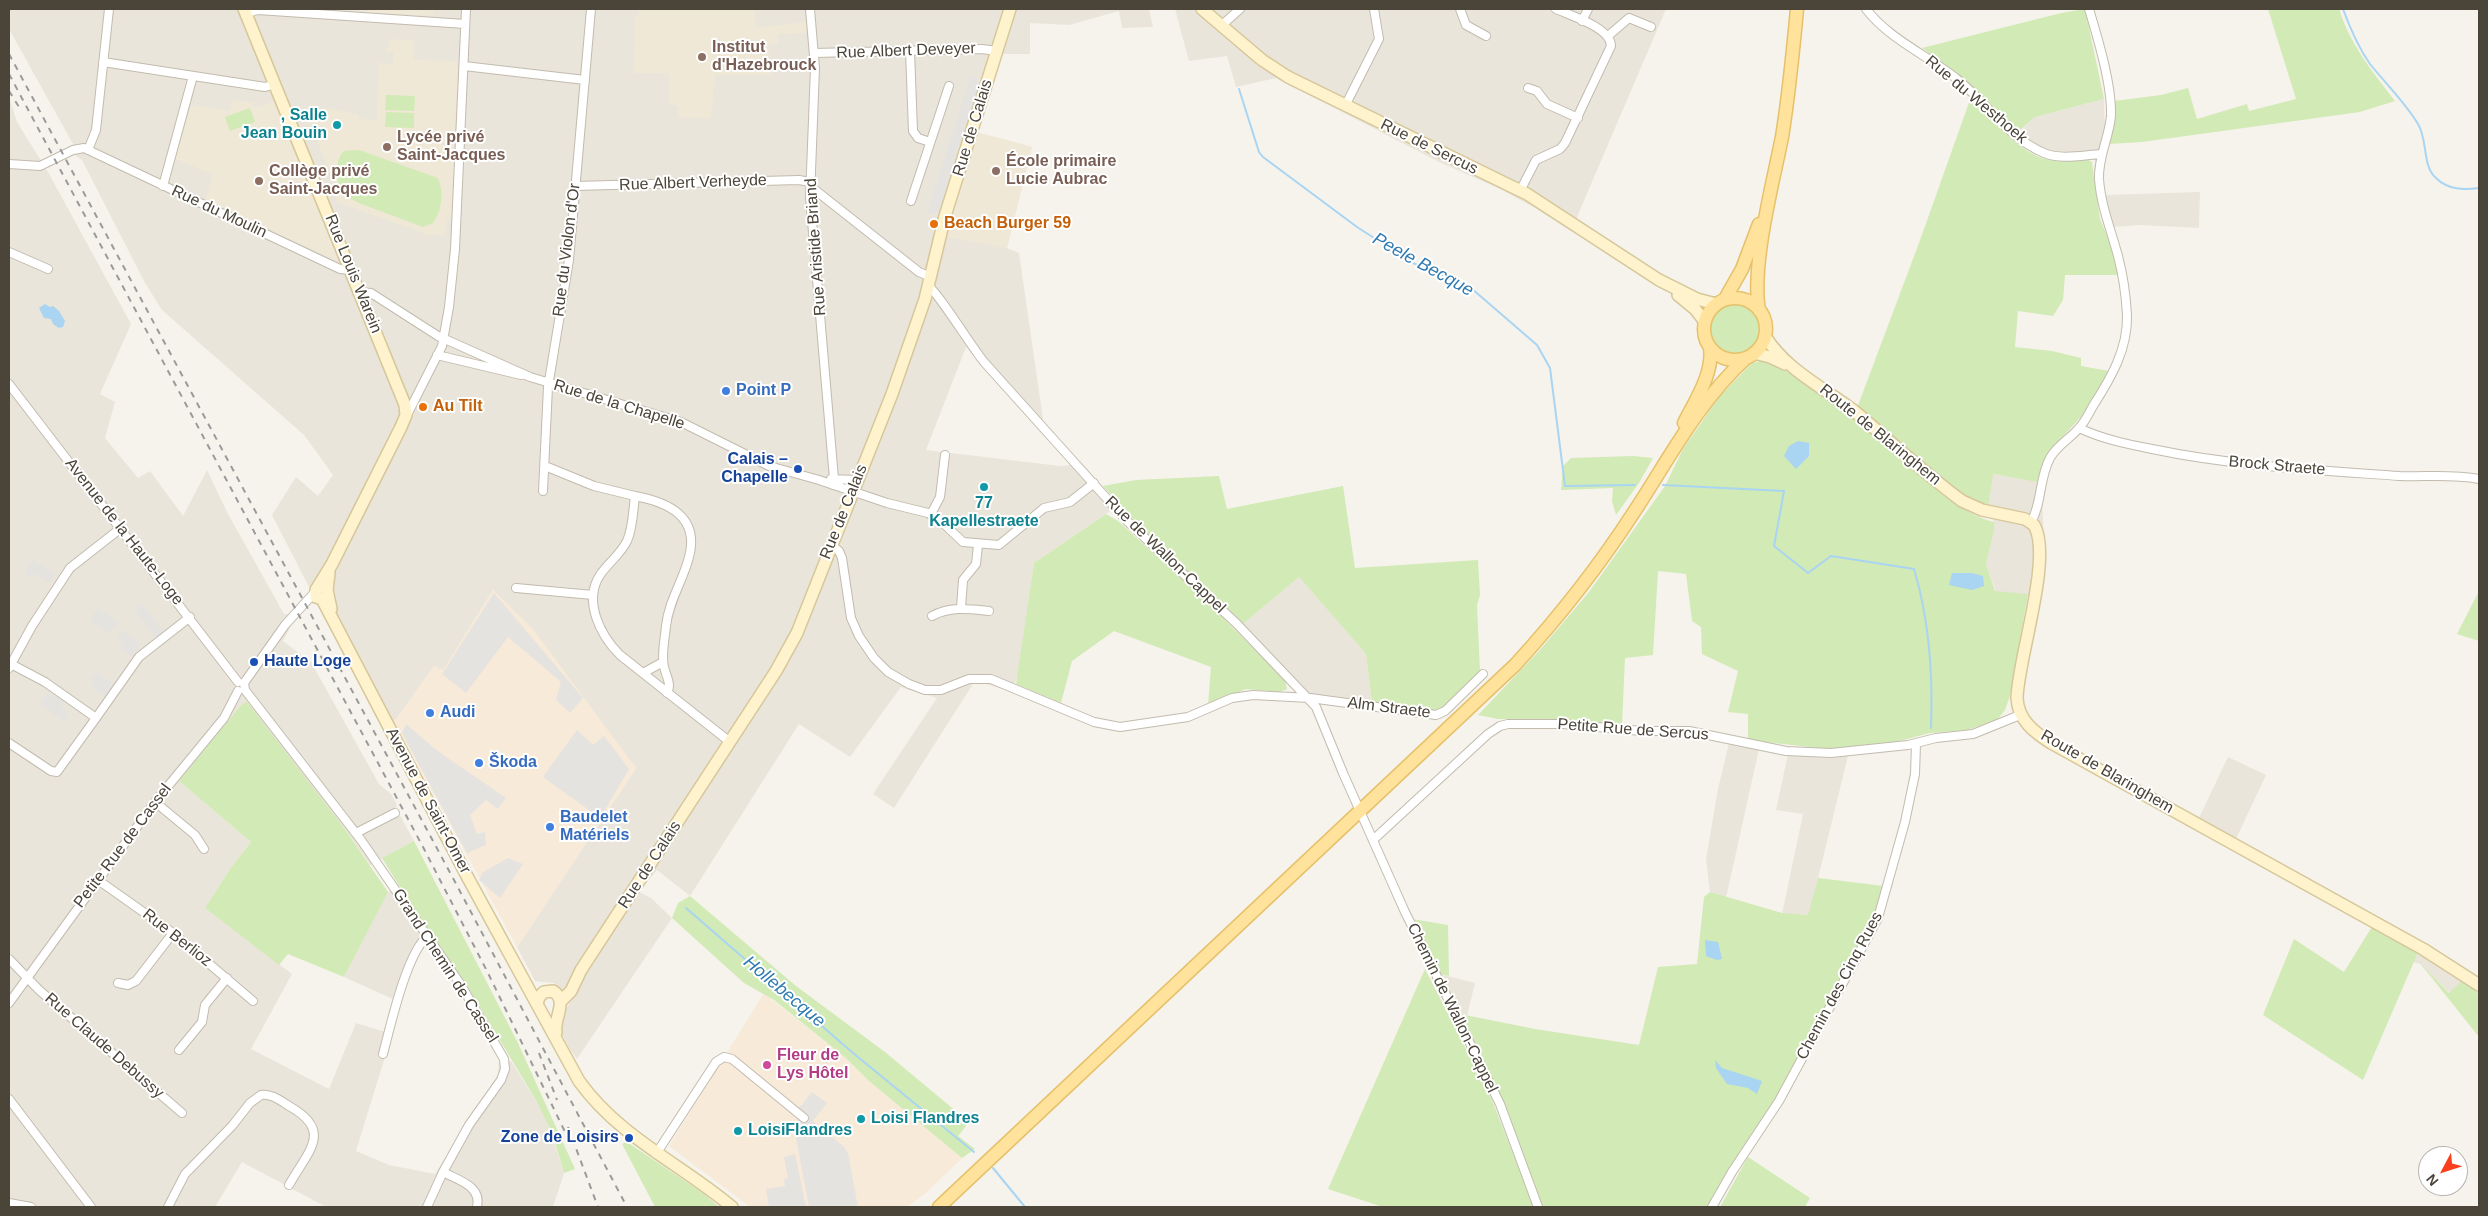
<!DOCTYPE html>
<meta charset="utf-8">
<style>
body{margin:0}
#map{position:relative;width:2488px;height:1216px;overflow:hidden;background:#f6f3ec;font-family:Arial,sans-serif}
canvas{display:block}
.frame{position:absolute;inset:0;border:10px solid #4b4439;pointer-events:none}
.north{position:absolute;left:2418px;top:1146px;width:50px;height:50px;box-sizing:border-box;background:#fff;border:1px solid #b7b4b0;border-radius:50%;rotate:230deg;font-size:14px;font-weight:700;line-height:20px;text-align:center;color:#4b4439}
.north::after{content:'';display:block;margin:auto;width:18px;height:22px;background:#fc3f1d;clip-path:polygon(50% 0,100% 100%,50% 72%,0 100%)}
</style>
<div id="map">
<canvas width="2488" height="1216"></canvas>
<div class="frame"></div>
<div class="north">N</div>
</div>
<script>
const ctx = document.querySelector('canvas').getContext('2d');
ctx.lineJoin = 'round';
function fill(path, color) { ctx.fillStyle = color; ctx.fill(path, 'evenodd'); }
function trace(path, color, width, dash) { ctx.strokeStyle = color; ctx.lineWidth = width; ctx.lineCap = dash ? 'butt' : 'round'; ctx.setLineDash(dash || []); ctx.stroke(path); }
function write(font, color, halo, rows, align = 'center') {
  ctx.font = font + ' Arial,sans-serif'; ctx.lineWidth = 4; ctx.setLineDash([]); ctx.textBaseline = 'middle'; ctx.strokeStyle = halo; ctx.fillStyle = color; for (const [text, x, y, turn = 0] of rows) {
    ctx.save(); ctx.translate(x, y); ctx.rotate((+turn || 0) * Math.PI / 180); ctx.textAlign = isNaN(turn) ? turn : align; if (halo) ctx.strokeText(text, 0, 0); ctx.fillText(text, 0, 0); ctx.restore();
  }
}
const residential = new Path2D(`
 M 9,9 L 1149,9 L 1153,27 L 1122,28 L 1119,11 L 1069,25 L 1030,23 L 1030,54 L 1001,54 L 976,132 L 1032,147 L 1007,248 L 1019,253 L 1043,419 L 1035,426 L 966,347 L 926,450 L 1060,466 L 1073,465 L 1080,461 L 1119,505 L 1034,563 L 1018,674 L 1012,692 L 982,683 L 973,684 L 894,808 L 873,794 L 937,698 L 901,687 L 850,757 L 799,724 L 690,896 L 657,870 L 639,892 L 651,898 L 672,918 L 577,1059 L 569,1048 L 558,1026 L 569,1004 L 569,999 L 554,983 L 535,981 L 517,947 L 636,768 L 493,590 L 443,671 L 434,666 L 394,722 L 382,729 L 272,515 L 296,477 L 318,496 L 333,475 L 304,435 L 162,310 L 145,283 L 82,160 L 67,150 L 73,144 L 9,29 Z
 M 1175,9 L 1666,9 L 1571,231 L 1535,208 L 1500,189 L 1439,162 L 1276,78 L 1236,87 L 1227,56 L 1189,61 Z
 M 9,97 L 17,122 L 48,172 L 131,324 L 100,394 L 115,402 L 105,438 L 138,478 L 150,471 L 183,516 L 207,470 L 227,512 L 284,614 L 290,614 L 293,622 L 283,641 L 311,662 L 379,784 L 391,794 L 397,805 L 396,808 L 414,841 L 370,865 L 344,828 L 242,704 L 179,781 L 251,842 L 230,869 L 205,908 L 292,974 L 251,1049 L 329,1089 L 356,1023 L 392,1034 L 356,1151 L 389,1165 L 435,1174 L 498,1075 L 499,1063 L 511,1061 L 545,1115 L 564,1173 L 553,1207 L 326,1207 L 242,1162 L 215,1207 L 9,1207 Z
 M 2104,99 L 2105,130 L 2098,151 L 2051,152 L 2032,144 L 2019,132 L 2035,117 Z
 M 2200,192 L 2199,228 L 2140,225 L 2113,227 L 2106,195 Z
 M 1992,474 L 2044,483 L 2042,502 L 2045,558 L 2040,595 L 1996,592 L 1986,564 L 1994,531 L 1994,522 L 1988,507 Z
 M 1299,577 L 1366,654 L 1372,703 L 1310,694 L 1243,624 Z
 M 1729,743 L 1759,749 L 1726,898 L 1710,892 L 1706,859 L 1718,789 Z
 M 1788,754 L 1828,758 L 1848,756 L 1809,915 L 1782,914 L 1803,814 L 1776,810 Z
 M 2228,757 L 2266,775 L 2235,841 L 2198,820 Z
 M 399,886 L 433,938 L 426,944 L 413,966 L 400,1000 L 395,1000 L 344,977 L 384,898 L 388,892 Z
 M 2419,950 L 2463,980 L 2450,993 L 2420,964 L 2413,962 Z
 M 1435,973 L 1475,983 L 1467,1016 L 1455,1013 Z`);
const commercial = new Path2D(`
 M 493,590 L 533,629 L 636,768 L 517,947 L 394,722 L 434,666 L 443,670 Z
 M 764,993 L 847,1059 L 869,1081 L 962,1158 L 926,1193 L 907,1207 L 750,1207 L 669,1146 Z`);
const education = new Path2D(`
 M 368,9 L 433,9 L 433,16 L 367,12 Z
 M 639,9 L 754,9 L 756,28 L 806,22 L 807,33 L 778,34 L 778,43 L 768,44 L 771,75 L 715,75 L 711,118 L 678,118 L 678,105 L 669,105 L 669,73 L 634,73 L 635,17 L 639,17 Z
 M 390,39 L 414,40 L 414,60 L 458,61 L 451,218 L 447,217 L 445,235 L 429,235 L 337,202 L 334,183 L 305,111 L 329,108 L 359,115 L 359,119 L 377,120 L 379,62 L 393,65 L 394,53 L 385,52 L 386,48 L 389,48 Z
 M 232,100 L 254,103 L 254,106 L 259,107 L 275,101 L 339,256 L 338,259 L 335,260 L 206,199 L 213,174 L 175,159 L 191,105 L 230,111 Z
 M 976,132 L 1032,147 L 1007,248 L 946,237 Z`);
const green = new Path2D(`
 M 2085,9 L 2104,99 L 2035,117 L 2018,132 L 1970,84 L 1922,48 L 2061,13 Z
 M 2268,9 L 2339,9 C 2351,46 2372,71 2395,101 L 2360,112 L 2142,142 L 2109,144 L 2116,113 L 2114,101 L 2161,95 L 2188,88 L 2197,119 L 2247,104 L 2249,111 L 2296,99 Z
 M 386,95 L 415,96 L 414,111 L 385,110 Z
 M 1971,97 C 1987,115 2022,155 2046,159 C 2060,162 2080,154 2092,162 L 2100,219 L 2117,260 L 2120,275 L 2065,275 L 2063,300 L 2053,316 L 2018,311 L 2015,347 L 2052,351 L 2081,358 L 2081,366 L 2109,371 L 2081,417 L 2049,451 L 2037,482 L 1993,474 L 1988,507 L 1959,493 L 1857,408 L 1919,243 Z
 M 250,108 L 255,122 L 230,131 L 225,117 Z
 M 386,112 L 414,113 L 414,128 L 385,127 Z
 M 359,150 L 438,178 C 444,192 442,211 433,223 L 423,227 L 359,203 L 343,195 C 336,184 334,160 344,151 Z
 M1710 329a25 25 0 1 1 50 0a25 25 0 1 1-50 0Z
 M 1765,360 C 1818,385 1863,428 1909,466 C 1935,488 1960,513 1994,522 L 1994,531 L 1986,564 L 1995,591 L 2028,594 L 2010,696 L 2005,710 L 1997,720 L 1967,730 L 1930,733 L 1888,744 L 1827,749 L 1748,740 L 1748,714 L 1728,712 L 1738,671 L 1702,654 L 1701,627 L 1692,621 L 1686,574 L 1658,571 L 1653,655 L 1625,658 L 1622,725 L 1554,719 L 1498,719 L 1478,715 L 1539,651 L 1589,592 L 1665,486 L 1683,449 L 1719,397 L 1752,363 Z
 M 1633,456 L 1653,458 L 1639,483 L 1616,515 L 1612,501 L 1613,488 L 1561,490 L 1563,466 L 1571,458 Z
 M 1219,476 L 1227,509 L 1343,486 L 1355,568 L 1478,560 L 1480,595 L 1477,605 L 1480,672 L 1445,708 L 1429,713 L 1372,703 L 1366,654 L 1299,577 L 1243,624 L 1156,544 L 1103,486 L 1136,480 Z
 M 1106,514 L 1118,521 L 1207,602 L 1285,680 L 1287,689 L 1280,692 L 1246,689 L 1208,705 L 1211,667 L 1114,631 L 1072,661 L 1061,703 L 1016,684 L 1034,563 Z
 M 2479,591 L 2479,641 L 2457,634 Z
 M 247,702 L 344,828 L 388,892 L 344,977 L 288,954 L 279,965 L 205,908 L 230,869 L 251,842 L 179,781 L 242,704 Z
 M 414,841 L 517,1041 L 575,1169 L 564,1173 L 552,1133 L 537,1102 L 466,984 L 417,915 L 382,858 Z
 M 1818,878 L 1884,886 L 1872,921 L 1780,1093 L 1729,1168 L 1707,1207 L 1542,1207 L 1455,1013 L 1535,1029 L 1639,1045 L 1658,967 L 1697,964 L 1704,897 L 1710,892 L 1782,913 L 1808,915 Z
 M 690,896 L 796,986 L 885,1052 L 969,1122 L 958,1136 L 975,1149 L 962,1158 L 869,1081 L 847,1059 L 774,1000 L 744,983 L 672,918 L 678,903 Z
 M 1412,919 L 1448,925 L 1449,976 L 1435,973 Z
 M 2373,925 L 2419,950 L 2363,1080 L 2263,1015 L 2294,939 L 2344,972 Z
 M 2420,963 L 2449,993 L 2463,980 L 2479,994 L 2479,1037 Z
 M 1425,969 L 1492,1100 L 1534,1207 L 1383,1207 L 1328,1189 Z
 M 627,1142 L 704,1194 L 719,1207 L 655,1207 L 622,1144 Z
 M 1748,1157 L 1810,1198 L 1805,1207 L 1720,1207 Z`);
const parking = new Path2D(`
 M 976,77 L 980,85 L 940,212 L 927,214 L 970,78 Z
 M 33,560 L 55,574 L 49,583 L 35,573 L 32,578 L 24,573 Z
 M 494,593 L 583,698 L 570,713 L 556,700 L 561,682 L 508,637 L 466,693 L 442,674 Z
 M 141,603 L 164,632 L 156,638 L 134,609 Z
 M 98,608 L 118,622 L 109,633 L 90,620 Z
 M 122,631 L 141,644 L 132,656 L 119,648 L 123,642 L 117,638 Z
 M 96,672 L 114,684 L 105,697 L 92,687 L 94,683 L 91,680 Z
 M 48,692 L 64,702 L 61,707 L 69,713 L 64,721 L 40,704 Z
 M 406,724 L 439,752 L 506,798 L 498,809 L 486,800 L 470,815 L 477,834 L 485,832 L 486,845 L 467,853 L 402,733 Z
 M 577,730 L 593,745 L 604,736 L 629,769 L 600,818 L 543,777 Z
 M 508,858 L 523,864 L 500,898 L 479,880 L 482,873 Z
 M 812,1092 L 827,1103 L 813,1121 L 844,1147 L 848,1153 L 858,1207 L 809,1207 L 796,1138 L 800,1132 L 798,1120 L 792,1112 L 802,1105 Z
 M 795,1154 L 806,1207 L 769,1207 L 766,1189 L 785,1186 L 784,1179 L 788,1178 L 784,1157 Z`);
const water = new Path2D(`
 M 45,304 L 50,307 L 53,306 L 59,311 L 65,321 L 63,327 L 59,328 L 53,324 L 51,319 L 44,318 L 39,308 Z
 M 1798,441 L 1809,443 L 1809,456 L 1796,469 L 1784,456 L 1789,446 Z
 M 1952,573 L 1972,573 L 1983,576 L 1984,586 L 1972,590 L 1949,585 Z
 M 1705,940 L 1718,942 L 1722,959 L 1717,960 L 1706,956 Z
 M 1715,1060 L 1722,1068 L 1762,1081 L 1757,1094 L 1748,1088 L 1727,1084 L 1716,1068 Z`);
const stream = new Path2D(`
 M 2343,9 C 2350,28 2358,47 2370,64 C 2386,84 2405,102 2418,124 C 2428,140 2422,166 2436,178 C 2448,190 2464,190 2479,188
 M 1239,89 L 1259,152 L 1263,157 L 1357,227 L 1413,263 L 1471,288 L 1537,345 L 1550,368 L 1565,486 L 1635,485
 M 1663,485 L 1784,491 L 1774,546 L 1808,573 L 1831,556 L 1914,569 C 1929,619 1933,677 1931,728
 M 686,908 L 853,1053 L 974,1152
 M 993,1168 L 1025,1207`);
const street = new Path2D(`
 M 810,9 L 815,68 L 810,197 L 834,479 L 833,485
 M 1460,9 L 1466,25 L 1486,36
 M 1866,9 C 1889,39 1927,55 1957,79 C 1986,102 2008,138 2044,153 C 2061,160 2083,155 2101,154
 M 246,13 L 258,10 L 465,24
 M 1582,21 L 1588,9
 M 1222,25 L 1240,9
 M 1608,36 L 1629,18 L 1651,27
 M 910,51 L 913,131 L 918,138 L 930,142
 M 814,53 L 982,49 L 997,51
 M 103,62 L 265,87 L 275,84
 M 464,66 L 585,80
 M 1528,88 L 1537,91 L 1547,104 L 1578,118
 M 1345,106 L 1379,39 L 1374,9
 M 88,150 L 96,130 L 109,9
 M 9,164 L 40,166 L 73,150 L 84,148 L 340,269 L 351,270
 M 163,186 L 193,76
 M 575,186 L 799,180 L 810,182
 M 810,186 L 919,272 L 931,277
 M 1520,191 L 1536,160 L 1560,149 L 1565,143 L 1611,46 C 1611,28 1572,16 1556,9
 M 911,201 L 949,86
 M 9,252 L 48,269
 M 929,287 C 937,291 973,349 984,362 L 1127,521 L 1237,624 L 1316,707 L 1343,773 L 1405,912 L 1500,1104 L 1538,1207
 M 360,292 L 371,293 L 438,336 L 530,377 L 681,422 L 769,466 L 819,480 L 887,503 L 928,513 L 942,522 L 963,542 L 999,545 L 1044,508 L 1070,502 L 1094,483
 M 437,355 L 521,375
 M 9,384 L 238,682
 M 406,417 L 442,346 L 449,307 L 455,249 L 466,9
 M 2079,428 C 2102,439 2127,444 2152,449 C 2233,466 2317,470 2400,476 C 2427,477 2453,474 2479,479
 M 545,466 L 594,486 L 635,496 C 633,511 633,528 627,541 C 620,555 608,563 600,575 C 583,601 600,635 620,655 L 730,742
 M 831,479 L 857,480
 M 543,491 L 548,387 L 569,260 L 591,9
 M 635,496 C 667,502 700,516 689,557 C 683,581 669,600 666,626 C 665,638 661,655 664,667 C 666,676 672,684 667,693
 M 931,514 L 940,497 L 945,455
 M 2031,522 C 2042,504 2039,478 2050,458 C 2057,445 2070,439 2079,428 C 2085,422 2089,413 2093,406 C 2111,378 2128,349 2127,315 C 2126,296 2123,275 2118,256 C 2111,230 2101,206 2099,179 C 2098,157 2109,138 2111,116 C 2112,85 2098,39 2089,9
 M 831,545 L 839,551 L 842,558 L 851,618 L 859,636 L 874,658 L 888,672 L 909,684 L 925,690 L 941,690 L 969,679 L 991,679 L 1094,722 L 1120,727 L 1188,717 L 1232,698 L 1253,695 L 1310,698 L 1436,715 L 1445,711 L 1483,674
 M 516,588 L 593,595
 M 961,608 L 963,580 L 976,564 L 978,545
 M 932,616 C 951,606 969,609 989,611
 M 9,663 L 45,682 L 96,718 L 57,772 L 51,771 L 9,743
 M 9,668 L 32,626 L 70,568 L 121,528
 M 643,673 L 663,662
 M 245,690 L 361,840 L 461,985 L 504,1059 L 505,1069 L 501,1080 L 469,1125 L 443,1172 L 427,1207
 M 245,690 L 244,683 L 285,625 L 315,592
 M 96,718 L 139,657 L 190,617
 M 155,802 L 195,835 L 204,849
 M 356,833 L 395,813
 M 1373,840 L 1488,734 L 1500,726 L 1508,724 L 1563,724 L 1642,731 L 1689,731 L 1786,751 L 1831,753 L 1908,745 L 1936,738 L 1973,734 L 2020,715
 M 98,880 L 173,933 L 253,1001
 M 9,959 L 39,990 L 182,1113
 M 118,983 L 128,985 L 136,981 L 173,933
 M 9,1003 L 155,802 L 224,718 L 238,691
 M 179,1050 L 202,1022 L 205,1005 L 227,978
 M 383,1054 C 390,1028 407,951 428,936
 M 9,1099 L 91,1207
 M 656,1154 L 716,1062 L 724,1057 L 732,1059 L 804,1118
 M 443,1172 C 458,1180 482,1186 477,1207
 M 9,1203 L 31,1207
 M 168,1207 L 185,1174 L 232,1126 L 250,1103 L 261,1095 C 271,1093 281,1101 289,1106 C 334,1131 308,1151 289,1185
 M 1712,1207 L 1732,1172 L 1779,1101 L 1878,918 L 1905,822 L 1915,774 L 1916,744`);
const secondary = new Path2D(`
 M 244,9 L 405,405 L 406,415 L 401,427 L 332,564 L 316,590 L 316,597 L 322,599
 M 1202,9 L 1262,60 L 1288,77 L 1527,194 L 1659,280 L 1697,299 L 1716,304
 M 1678,295 L 1695,309 L 1705,322
 M 1765,336 C 1785,369 1824,388 1853,410 C 1889,440 1924,473 1962,501 L 1982,510 L 2025,519 L 2034,525 C 2053,557 2018,658 2017,698 C 2018,720 2034,732 2051,743 L 2423,949 L 2479,985
 M 1754,353 L 1770,357 L 1785,364
 M 329,573 L 327,590 L 331,609
 M 322,599 L 468,878 L 579,1081 C 619,1137 681,1164 732,1207
 M 561,1001 L 571,991 L 581,970 L 776,671 L 797,633 L 892,394 L 925,299 L 945,216 L 1010,9
 M 537,1004 L 539,997 L 544,992 L 553,991 C 569,1001 553,1018 556,1033`);
const primary = new Path2D(`
 M1704 329a31 31 0 1 1 62 0a31 31 0 1 1-62 0Z
 M 1725,299 L 1742,269 L 1759,224
 M 1759,310 C 1751,265 1773,183 1782,137 C 1789,94 1793,52 1797,9
 M 1684,423 C 1695,401 1714,373 1710,347
 M 939,1207 L 1515,665 C 1559,617 1599,566 1634,512 C 1669,459 1698,402 1746,358`);
const rail = new Path2D(`
 M 9,54 L 454,880 L 627,1207
 M 9,74 L 423,847 L 488,973 L 567,1136
 M 9,91 L 19,107
 M 539,1053 L 557,1100
 M 568,1127 L 598,1207`);
const markers = [
 [702,57,5,"#8d6e63"],
 [337,125,5,"#0f9aa8"],
 [387,147,5,"#8d6e63"],
 [996,171,5,"#8d6e63"],
 [259,181,5,"#8d6e63"],
 [934,224,5,"#e8710a"],
 [726,391,5,"#3f7fe0"],
 [423,407,5,"#e8710a"],
 [798,469,5,"#1a4fb4"],
 [984,487,5,"#0f9aa8"],
 [254,662,5,"#1a4fb4"],
 [430,713,5,"#3f7fe0"],
 [479,763,5,"#3f7fe0"],
 [550,827,5,"#3f7fe0"],
 [767,1065,5,"#d1479c"],
 [861,1119,5,"#0f9aa8"],
 [738,1131,5,"#0f9aa8"],
 [629,1138,5,"#1a4fb4"]
];
const educationNames = [
 ["Institut",712,48],
 ["d'Hazebrouck",712,66],
 ["Lycée privé",397,138],
 ["Saint-Jacques",397,156],
 ["École primaire",1006,162],
 ["Lucie Aubrac",1006,180],
 ["Collège privé",269,172],
 ["Saint-Jacques",269,190]
];
const streetNames = [
 ["Rue Albert Deveyer",906,51,-2],
 ["Rue du Westhoek",1976,100,40],
 ["Rue de Calais",973,128,-73],
 ["Rue de Sercus",1429,147,26],
 ["Rue Albert Verheyde",693,183,-2],
 ["Rue du Moulin",219,212,25],
 ["Rue Aristide Briand",816,247,-94],
 ["Rue du Violon d'Or",567,250,-83],
 ["Rue Louis Warein",353,274,68],
 ["Rue de la Chapelle",619,405,17],
 ["Route de Blaringhem",1880,435,39],
 ["Brock Straete",2277,466,5],
 ["Rue de Calais",844,512,-68],
 ["Avenue de la Haute-Loge",124,532,52],
 ["Rue de Wallon-Cappel",1165,555,44],
 ["Alm Straete",1389,708,7],
 ["Petite Rue de Sercus",1633,730,4],
 ["Route de Blaringhem",2107,772,30],
 ["Avenue de Saint-Omer",428,801,62],
 ["Petite Rue de Cassel",123,846,-53],
 ["Rue de Calais",650,865,-57],
 ["Rue Berlioz",177,938,38],
 ["Grand Chemin de Cassel",445,966,57],
 ["Chemin des Cinq Rues",1840,986,-62],
 ["Chemin de Wallon-Cappel",1452,1008,64],
 ["Rue Claude Debussy",104,1046,41]
];
const cultureNames = [
 [", Salle",327,116,"right"],
 ["Jean Bouin",327,134,"right"],
 ["77",984,504,"center"],
 ["Kapellestraete",984,522,"center"],
 ["Loisi Flandres",871,1119],
 ["LoisiFlandres",748,1131]
];
const foodNames = [
 ["Beach Burger 59",944,224],
 ["Au Tilt",433,407]
];
const shopNames = [
 ["Point P",736,391],
 ["Audi",440,713],
 ["Škoda",489,763],
 ["Baudelet",560,818],
 ["Matériels",560,836]
];
const transitNames = [
 ["Calais –",788,460],
 ["Chapelle",788,478],
 ["Haute Loge",264,662,"left"],
 ["Zone de Loisirs",619,1138]
];
const hotelNames = [
 ["Fleur de",777,1056],
 ["Lys Hôtel",777,1074]
];
const waterNames = [
 ["Peele Becque",1423,265,29],
 ["Hollebecque",784,992,40]
];
fill(residential, '#eae5da');
fill(commercial, '#f7ead8');
fill(education, '#efe8d6');
fill(green, '#d2eab5');
fill(parking, '#e5e3e0');
fill(water, '#a9d4f2');
trace(stream, '#a9d4f2', 2);
trace(street, '#c2bbae', 10);
trace(secondary, '#d6c79b', 14);
trace(primary, '#e6c16a', 15);
trace(street, '#fff', 8);
trace(secondary, '#fff3cd', 11);
trace(primary, '#ffe39c', 12);
trace(rail, '#9a9a9a', 2, [6, 6]);
for (const [x, y, r, color] of markers) { const dot = new Path2D(); dot.arc(x, y, r, 0, 2 * Math.PI); ctx.fillStyle = color; ctx.fill(dot); trace(dot, '#fff', 2); }
write('bold 16px', '#785e54', '#fff', educationNames, 'left');
write('16px', '#4b4439', '#fff', streetNames);
write('bold 16px', '#0d838f', '#fff', cultureNames, 'left');
write('bold 16px', '#c56008', '#fff', foodNames, 'left');
write('bold 16px', '#366cbe', '#fff', shopNames, 'left');
write('bold 16px', '#164399', '#fff', transitNames, 'right');
write('bold 16px', '#b23c85', '#fff', hotelNames, 'left');
write('italic 18px', '#2e7ab2', '#fff', waterNames);
</script>
